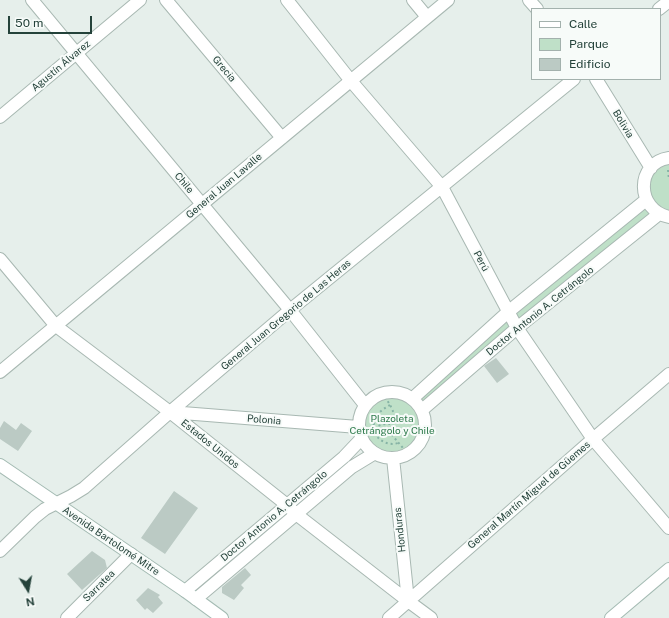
<!DOCTYPE html>
<meta charset="utf-8">
<style>
body{margin:0}
#map{position:relative;width:669px;height:618px;overflow:hidden;background:#e6efeb;font-family:"Public Sans",sans-serif}
canvas{display:block}
.legend{position:absolute;left:531px;top:8px;width:130px;height:72px;box-sizing:border-box;background:#f7fbf9;border:1px solid #a3b1ad;margin:0;padding:5px 7px;list-style:none;font-size:12px;color:#24423a}
.legend li{display:flex;align-items:center;gap:8px;height:20px}
.legend b{width:20px;border:1px solid #a3b1ad}
.north{position:absolute;left:8px;top:570px;width:40px;height:40px;-webkit-text-stroke:3px #f7fbf9;paint-order:stroke;rotate:169deg;font-size:11px;font-weight:700;line-height:16px;text-align:center;color:#24423a}
.north::after{content:'';display:block;margin:auto;width:14px;height:18px;background:#24423a;clip-path:polygon(50% 0,100% 100%,50% 72%,0 100%)}
.scale{position:absolute;left:8px;top:16px;width:84px;height:18px;box-sizing:border-box;border:2px solid #24423a;border-top:0;padding-left:5px;font-size:12px;line-height:14px;white-space:nowrap;color:#24423a;-webkit-text-stroke:3px #f7fbf9;paint-order:stroke}
</style>
<div id="map">
<canvas width="669" height="618"></canvas>
<ul class="legend">
<li><b style="height:5px;background:#fff"></b>Calle</li>
<li><b style="height:11px;background:#bfe0c8"></b>Parque</li>
<li><b style="height:11px;background:#bbcac4"></b>Edificio</li>
</ul>
<div class="north">N</div>
<div class="scale">50 m</div>
</div>
<script>
const ctx = document.querySelector('canvas').getContext('2d');
ctx.lineJoin = 'round';
function fill(path, color) { ctx.fillStyle = color; ctx.fill(path, 'evenodd'); }
function trace(path, color, width, dash) { ctx.strokeStyle = color; ctx.lineWidth = width; ctx.lineCap = dash ? 'butt' : 'round'; ctx.setLineDash(dash || []); ctx.stroke(path); }
function write(font, color, halo, rows, align = 'center') {
  ctx.font = font + ' "Public Sans",sans-serif'; ctx.lineWidth = 4; ctx.setLineDash([]); ctx.textBaseline = 'middle'; ctx.strokeStyle = halo; ctx.fillStyle = color; for (const [text, x, y, turn = 0] of rows) {
    ctx.save(); ctx.translate(x, y); ctx.rotate((+turn || 0) * Math.PI / 180); ctx.textAlign = isNaN(turn) ? turn : align; if (halo) ctx.strokeText(text, 0, 0); ctx.fillText(text, 0, 0); ctx.restore();
  }
}
const green = new Path2D(`
 M 669,164 L 669,212 L 663,210 L 652,199 L 649,184 L 652,176 L 657,170 L 664,166 Z
 M 646,200 L 659,214 L 422,410 L 418,404 L 413,398 Z
 M363 424a29 29 0 1 1 58 0a29 29 0 1 1-58 0Z`);
const building = new Path2D(`
 M 496,358 L 509,374 L 497,383 L 484,366 Z
 M 4,421 L 16,430 L 21,423 L 32,431 L 18,451 L 0,439 L 0,428 Z
 M 174,491 L 198,508 L 165,554 L 141,538 Z
 M 92,551 L 105,560 L 107,568 L 82,590 L 67,574 Z
 M 245,568 L 251,575 L 241,585 L 244,588 L 234,600 L 222,593 L 222,587 Z
 M 148,588 L 160,595 L 158,597 L 163,603 L 153,613 L 147,608 L 145,610 L 136,600 Z`);
const path = new Path2D(`
 M 668,170 L 669,180
 M 382,393 C 388,402 396,411 394,422 C 393,427 392,431 392,435 L 408,454
 M 390,405 C 383,409 375,414 374,423 C 371,437 386,447 398,443
 M 374,428 C 380,425 387,422 393,425`);
const street = new Path2D(`
 M 32,0 L 290,310 L 365,405
 M 166,0 L 282,138
 M 287,0 L 351,81 L 442,187 L 517,328 L 593,439 L 669,528
 M 413,0 L 427,17
 M 529,0 L 537,9
 M 659,9 L 669,1
 M 596,79 L 651,168
 M 0,117 L 140,0
 M 669,158 C 635,163 636,210 669,217
 M 0,259 L 56,326 L 170,412 L 287,505 L 296,514 L 408,601 L 431,618
 M 0,372 L 448,0
 M359 425a33 33 0 1 1 66 0a33 33 0 1 1-66 0Z
 M 413,398 L 508,312 L 646,200
 M 422,410 L 517,328 L 659,214
 M 170,412 L 358,427
 M 393,458 L 408,601
 M 0,551 L 35,517 L 45,509 L 71,496 L 84,488 L 170,412 L 290,310 L 574,79
 M 185,591 L 344,457 L 362,438
 M 196,599 L 352,467 L 375,453
 M 67,618 L 131,554
 M 389,618 L 593,439 L 669,374`);
const secondary = new Path2D(`
 M 0,465 L 185,591 L 222,618
 M 611,618 L 669,569`);
const streetNames = [
 ["Agustín Álvarez",61,66,-40],
 ["Grecia",224,69,50],
 ["Bolivia",623,124,59],
 ["Chile",184,183,50],
 ["General Juan Lavalle",224,186,-40],
 ["Perú",481,261,62],
 ["Doctor Antonio A. Cetrángolo",540,311,-39],
 ["General Juan Gregorio de Las Heras",286,315,-40],
 ["Polonia",264,420,5],
 ["Estados Unidos",210,444,39],
 ["General Martín Miguel de Güemes",529,495,-41],
 ["Doctor Antonio A. Cetrángolo",274,516,-40],
 ["Honduras",400,530,-96],
 ["Avenida Bartolomé Mitre",111,541,34],
 ["Sarratea",99,586,-45]
];
const parkNames = [
 ["Plazoleta",392,419],
 ["Cetrángolo y Chile",392,431]
];
fill(green, '#bfe0c8');
fill(building, '#bbcac4');
trace(street, '#a8b8b2', 14);
trace(secondary, '#a4bbb3', 14);
trace(path, '#86b3a5', 2, [2, 3]);
trace(street, '#fff', 12);
trace(secondary, '#fff', 12);
write('10px', '#24423a', '#f7fbf9', streetNames);
write('10px', '#2d7a4b', '#f7fbf9', parkNames);
</script>
